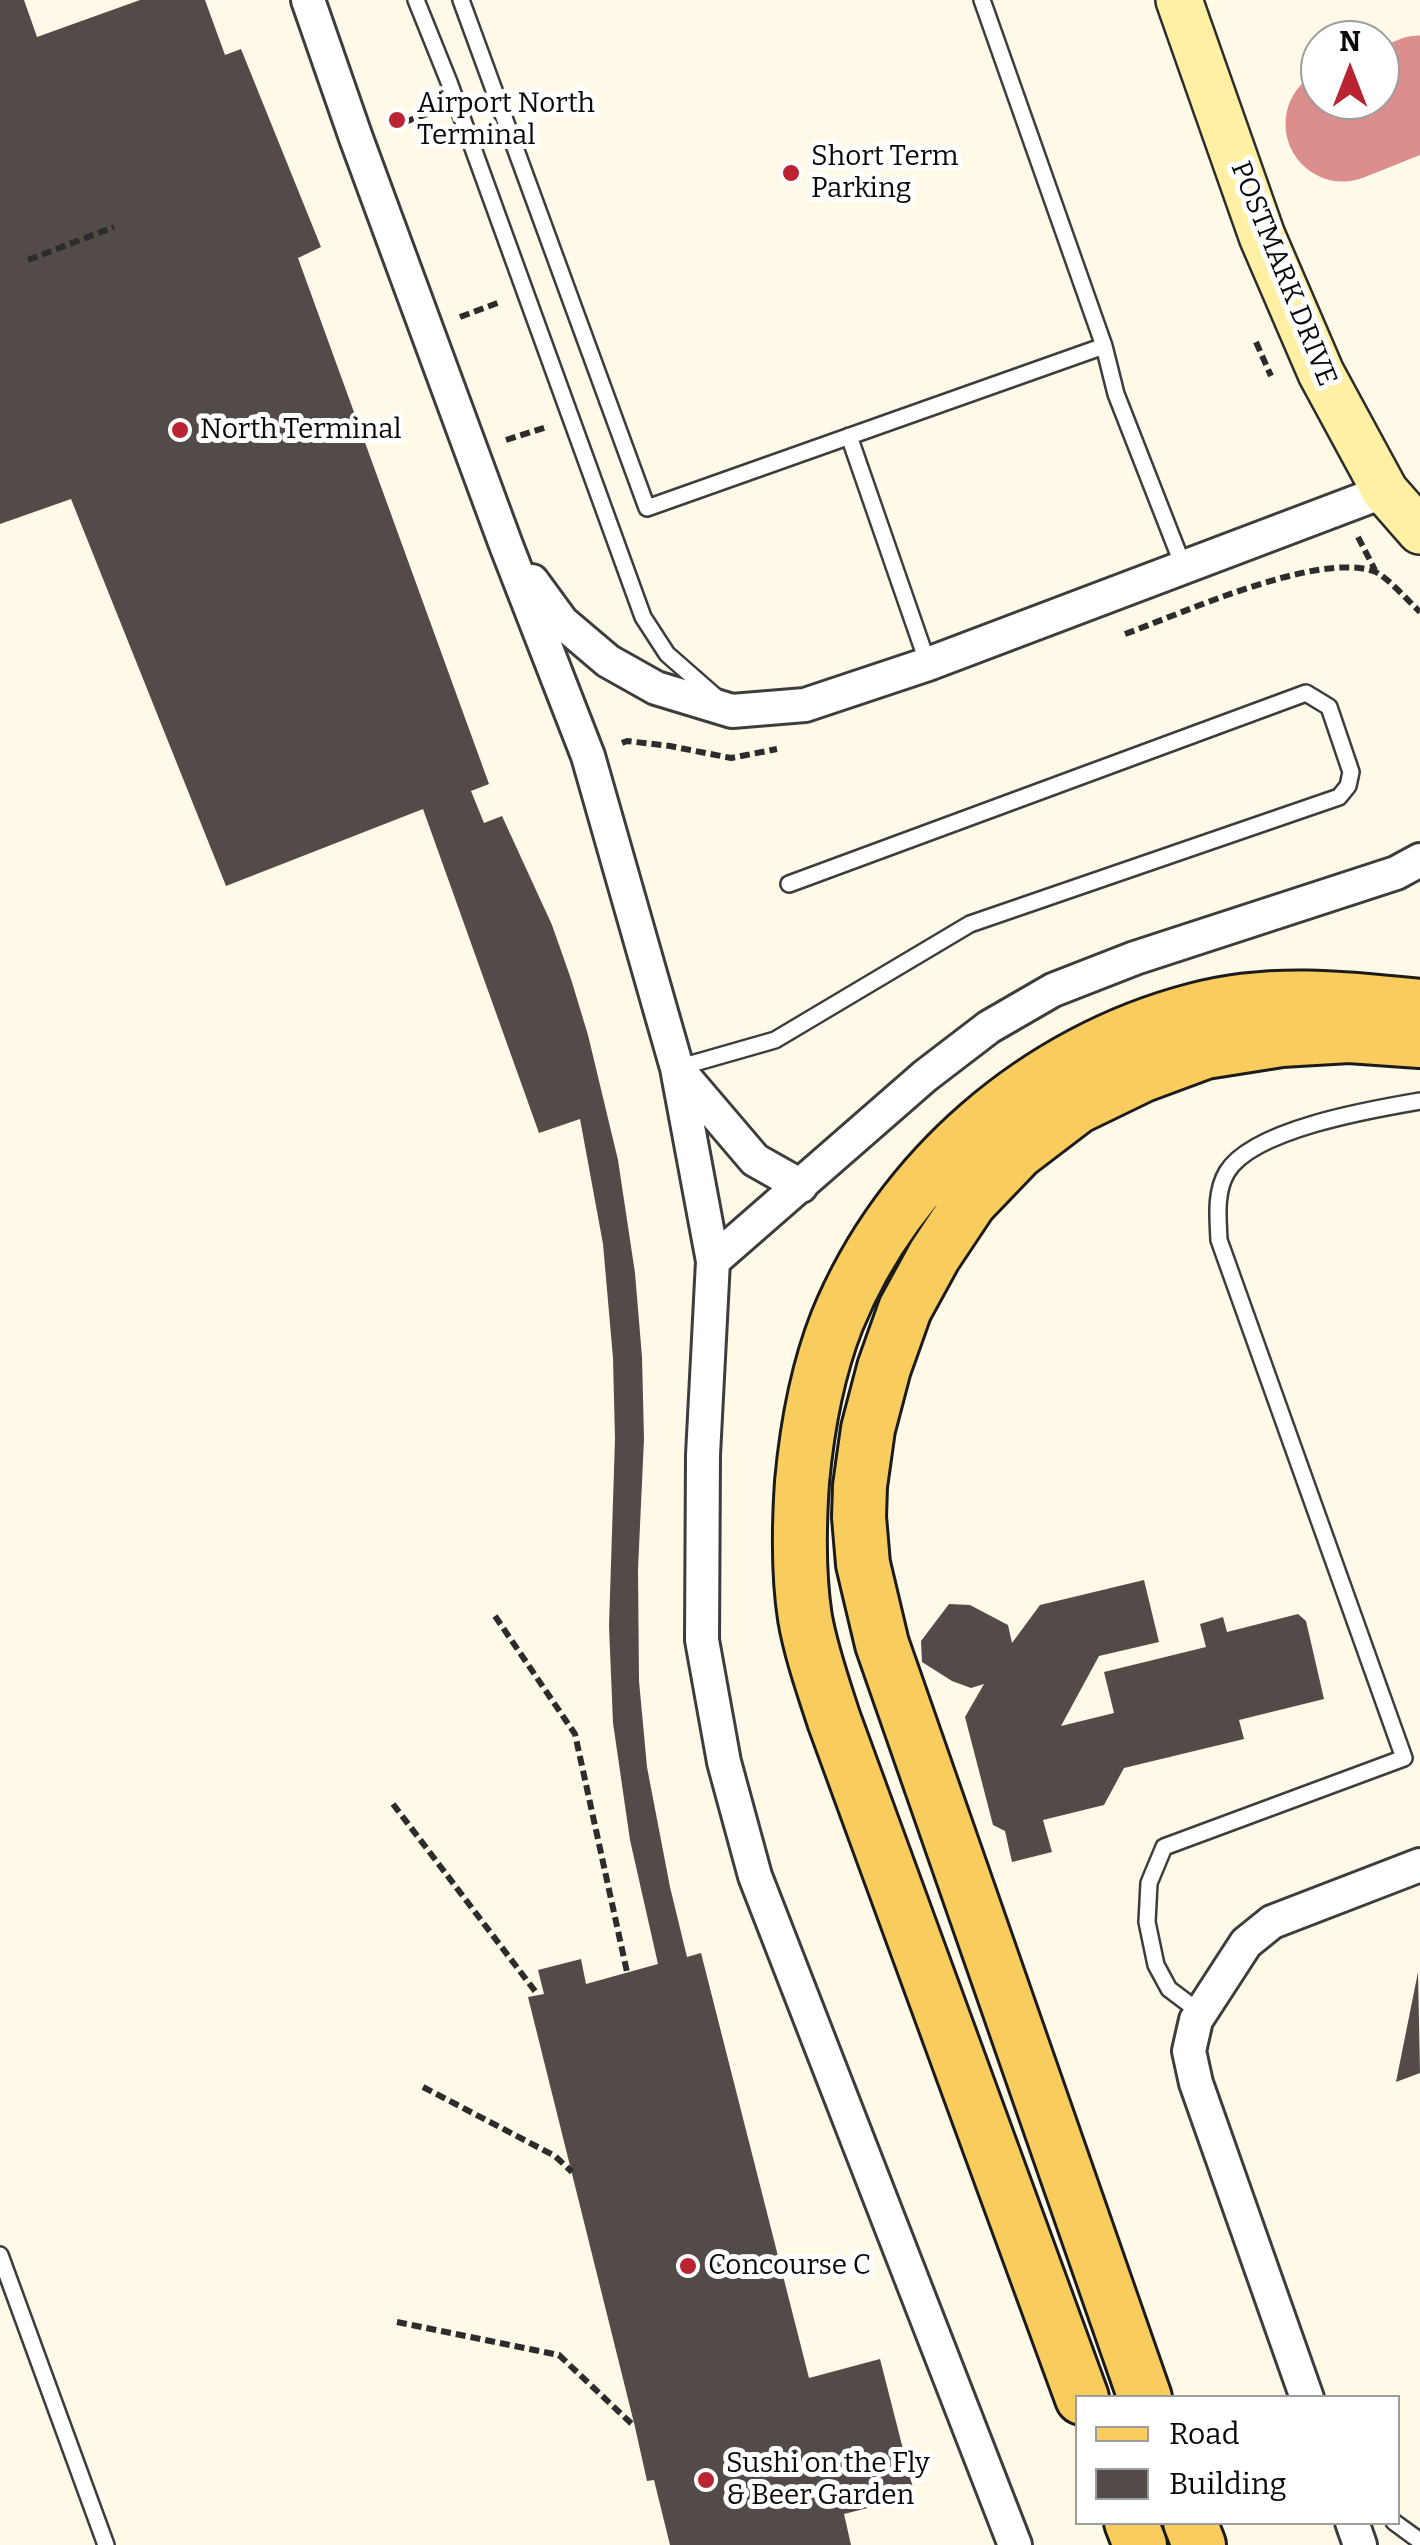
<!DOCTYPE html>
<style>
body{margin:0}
#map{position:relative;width:1420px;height:2545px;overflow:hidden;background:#fff9e8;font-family:Bitter,serif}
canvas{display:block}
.legend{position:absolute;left:1075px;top:2395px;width:325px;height:130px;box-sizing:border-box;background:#fff;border:2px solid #9d9d9d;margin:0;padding:12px 18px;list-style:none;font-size:30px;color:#0a0a0a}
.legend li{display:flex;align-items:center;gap:20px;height:50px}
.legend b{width:50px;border:2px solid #9d9d9d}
.north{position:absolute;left:1300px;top:20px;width:100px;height:100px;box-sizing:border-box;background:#fff;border:2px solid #9d9d9d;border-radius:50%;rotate:0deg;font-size:28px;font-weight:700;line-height:40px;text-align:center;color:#0a0a0a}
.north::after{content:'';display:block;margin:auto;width:35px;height:45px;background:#ba2332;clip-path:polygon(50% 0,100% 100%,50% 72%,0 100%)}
</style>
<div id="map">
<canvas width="1420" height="2545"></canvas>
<ul class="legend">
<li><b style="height:12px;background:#f9cc5e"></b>Road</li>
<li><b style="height:28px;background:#534b47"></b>Building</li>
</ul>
<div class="north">N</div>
</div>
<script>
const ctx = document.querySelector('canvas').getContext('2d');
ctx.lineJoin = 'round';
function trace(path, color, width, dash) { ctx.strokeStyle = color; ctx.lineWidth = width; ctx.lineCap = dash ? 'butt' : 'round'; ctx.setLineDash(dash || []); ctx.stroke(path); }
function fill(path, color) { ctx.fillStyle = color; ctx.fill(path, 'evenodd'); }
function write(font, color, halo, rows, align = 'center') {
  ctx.font = font + ' Bitter,serif'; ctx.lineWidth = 10; ctx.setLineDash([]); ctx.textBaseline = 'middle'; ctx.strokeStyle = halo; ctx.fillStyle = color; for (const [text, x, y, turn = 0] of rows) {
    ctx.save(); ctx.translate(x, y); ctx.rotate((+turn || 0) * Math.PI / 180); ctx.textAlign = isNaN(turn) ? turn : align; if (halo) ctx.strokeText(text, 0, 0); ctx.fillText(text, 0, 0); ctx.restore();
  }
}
const taxiway = new Path2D(`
 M 1343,124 L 1420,93`);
const building = new Path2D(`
 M 0,0 L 24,0 L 37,37 L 140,0 L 205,0 L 225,55 L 241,49 L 321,247 L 298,258 L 489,784 L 471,791 L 484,823 L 502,816 L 552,925 L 571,979 L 588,1035 L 618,1160 L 635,1273 L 642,1357 L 644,1439 L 638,1569 L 639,1681 L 647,1767 L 670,1887 L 687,1957 L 701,1953 L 809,2378 L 880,2359 L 915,2496 L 844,2514 L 851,2545 L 670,2545 L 654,2480 L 647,2481 L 635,2427 L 528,1997 L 544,1994 L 538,1970 L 581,1959 L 586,1984 L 658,1964 L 630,1840 L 613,1723 L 609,1626 L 615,1439 L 613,1358 L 603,1244 L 580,1119 L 539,1133 L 423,809 L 226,886 L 71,499 L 0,524 Z
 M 1144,1580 L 1159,1642 L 1099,1656 L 1061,1726 L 1114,1713 L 1104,1672 L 1206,1647 L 1200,1624 L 1223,1617 L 1227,1632 L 1298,1614 L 1306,1621 L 1324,1699 L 1239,1720 L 1244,1739 L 1124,1768 L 1104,1805 L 1043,1820 L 1052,1852 L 1012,1862 L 1005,1831 L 993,1825 L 965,1717 L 984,1684 L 971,1688 L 952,1681 L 922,1662 L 921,1641 L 949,1604 L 970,1605 L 1008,1625 L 1012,1643 L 1040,1605 Z
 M 1418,1972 L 1420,2073 L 1396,2082 Z`);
const path = new Path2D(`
 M 390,127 L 430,113
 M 28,260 L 114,227
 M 460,317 L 500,302
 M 1256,342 L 1271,376
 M 506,440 L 547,427
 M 1358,537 L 1375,570
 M 1125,634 C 1183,613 1316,552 1373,571 C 1386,575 1409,602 1420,612
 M 622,743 L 627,741 L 670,746 L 731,758 L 777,749
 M 495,1616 L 575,1734 L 627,1972
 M 393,1804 L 538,1995
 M 423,2087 L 555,2156 L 572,2172
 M 397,2322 L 559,2355 L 635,2427`);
const lane = new Path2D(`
 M 416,0 L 449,82 L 643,617 L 667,654 L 716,697
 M 461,0 L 647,508 L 1104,346 L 982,0
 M 1104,346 L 1116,394 L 1184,568
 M 849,436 L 928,664
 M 677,1068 L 775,1040 L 970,924 L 1339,797 L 1348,786 L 1351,772 L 1329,707 L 1306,693 L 789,884
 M 1201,2013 L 1169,1989 L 1156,1965 L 1147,1922 L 1149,1883 L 1164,1847 L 1404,1758 L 1219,1240 C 1218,1218 1215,1192 1227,1172 C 1253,1129 1373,1109 1420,1101
 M 0,2255 L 106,2545
 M 1394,2522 L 1420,2541`);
const street = new Path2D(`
 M 308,0 L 356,138 L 506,545 L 588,756 L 677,1068 L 713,1261 L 703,1455 L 702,1640 L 724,1762 L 755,1876 L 1015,2545
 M 532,581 L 562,622 L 608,661 L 656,688 L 732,711 L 805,705 L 928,664 L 1385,491
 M 680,1072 L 755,1160 L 801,1186
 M 713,1261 L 925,1076 L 989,1027 L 1053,990 L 1135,958 L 1396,873 L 1420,860
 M 1307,2398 L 1196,2083 L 1189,2051 L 1196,2020 L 1246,1943 L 1272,1922 L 1420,1865
 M 1352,2522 L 1360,2545`);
const secondary = new Path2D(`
 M 1179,0 L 1262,236 L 1321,373 L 1385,491 L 1420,531`);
const primary = new Path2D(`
 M 1082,2398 L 834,1720 C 823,1686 811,1652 805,1618 C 798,1573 799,1527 802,1482 C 807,1428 817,1372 837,1321 C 899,1169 1037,1051 1195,1010 C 1268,990 1345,998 1420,1006
 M 1145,2398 L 882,1644 L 863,1564 L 859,1517 L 860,1486 L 868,1429 L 884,1368 L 905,1309 L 934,1256 L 970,1202 L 1018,1152 L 1077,1107 L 1143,1075 L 1205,1052 L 1281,1040 L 1349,1036 L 1420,1041
 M 1131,2522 L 1140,2545
 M 1190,2522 L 1199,2545`);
const markers = [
 [397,120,10,"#ba2332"],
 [791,173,10,"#ba2332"],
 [180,430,10,"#ba2332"],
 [688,2266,10,"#ba2332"],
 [706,2480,10,"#ba2332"]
];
const poiNames = [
 ["Airport North",417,104],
 ["Terminal",417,136],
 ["Short Term",811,157],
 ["Parking",811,189],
 ["North Terminal",200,430],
 ["Concourse C",708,2266],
 ["Sushi on the Fly",726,2464],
 ["& Beer Garden",726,2496]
];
const streetNames = [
 ["POSTMARK DRIVE",1283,274,68]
];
trace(taxiway, '#dc8e8d', 115);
fill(building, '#534b47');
trace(lane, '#3d3d3d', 20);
trace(street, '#3d3d3d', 38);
trace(secondary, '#2c2c2c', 50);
trace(primary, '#1b1b1b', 58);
trace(path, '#2c2c2c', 6, [10, 5]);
trace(lane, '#fff', 15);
trace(street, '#fff', 32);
trace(secondary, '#fff0a3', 45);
trace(primary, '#f9cc5e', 52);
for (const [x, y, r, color] of markers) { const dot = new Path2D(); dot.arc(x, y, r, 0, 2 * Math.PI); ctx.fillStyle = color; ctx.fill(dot); trace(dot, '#fff', 4); }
write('28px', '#0a0a0a', '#fff', poiNames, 'left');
write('28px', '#0a0a0a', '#fff', streetNames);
</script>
